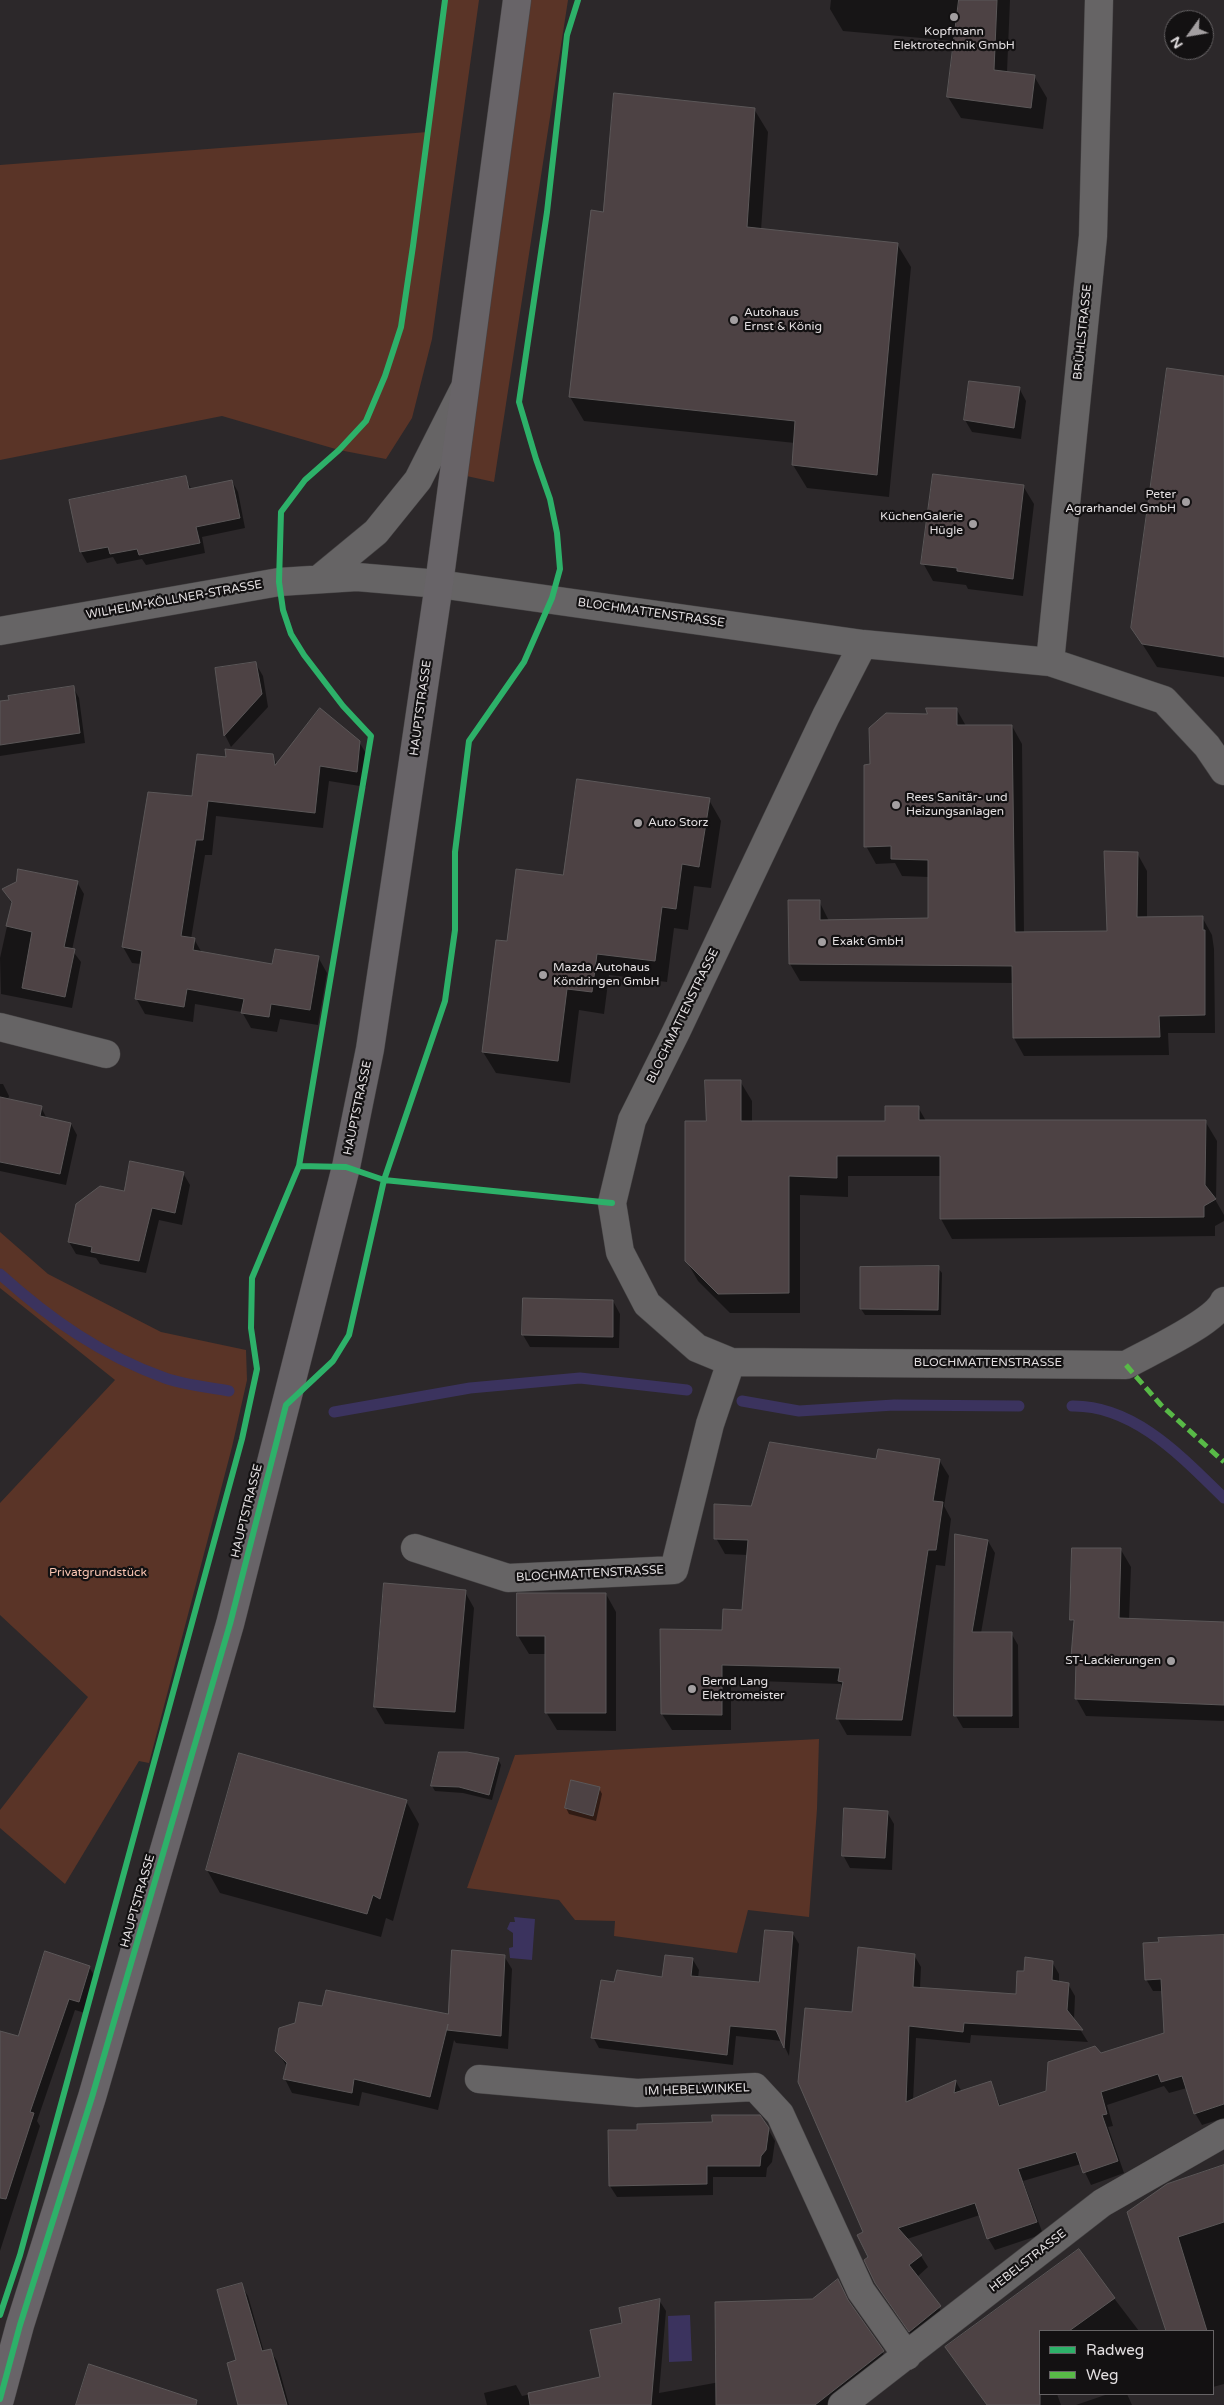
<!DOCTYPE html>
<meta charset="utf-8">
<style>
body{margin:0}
#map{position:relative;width:1224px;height:2405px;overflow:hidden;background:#2c282a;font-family:"Varela Round",sans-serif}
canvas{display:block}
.legend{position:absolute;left:1039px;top:2330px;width:175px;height:65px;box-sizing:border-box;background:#131112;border:1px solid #666365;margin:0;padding:6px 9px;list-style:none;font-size:15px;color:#e3dfe1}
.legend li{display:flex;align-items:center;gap:10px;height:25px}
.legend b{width:25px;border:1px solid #666365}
.north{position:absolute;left:1164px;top:10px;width:50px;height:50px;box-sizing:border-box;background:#131112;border:1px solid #666365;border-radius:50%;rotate:238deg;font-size:14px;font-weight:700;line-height:20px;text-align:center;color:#e3dfe1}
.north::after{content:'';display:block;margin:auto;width:18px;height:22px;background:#a39fa1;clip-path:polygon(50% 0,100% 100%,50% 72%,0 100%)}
</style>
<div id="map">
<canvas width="1224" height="2405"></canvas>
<ul class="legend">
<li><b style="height:6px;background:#2db169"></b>Radweg</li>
<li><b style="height:6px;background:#58b947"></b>Weg</li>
</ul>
<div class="north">N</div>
</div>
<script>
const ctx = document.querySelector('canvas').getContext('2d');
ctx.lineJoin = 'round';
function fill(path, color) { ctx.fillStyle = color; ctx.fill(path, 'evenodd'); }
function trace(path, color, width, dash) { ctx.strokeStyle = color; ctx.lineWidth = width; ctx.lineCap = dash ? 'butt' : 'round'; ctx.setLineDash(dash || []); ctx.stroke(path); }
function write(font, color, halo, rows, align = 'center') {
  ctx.font = font + ' "Varela Round",sans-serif'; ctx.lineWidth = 4.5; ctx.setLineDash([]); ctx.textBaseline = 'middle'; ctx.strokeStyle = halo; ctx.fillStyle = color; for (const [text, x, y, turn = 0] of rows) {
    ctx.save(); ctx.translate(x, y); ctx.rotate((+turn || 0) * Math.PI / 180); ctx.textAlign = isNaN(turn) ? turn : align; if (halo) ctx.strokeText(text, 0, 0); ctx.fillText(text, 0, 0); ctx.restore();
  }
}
const green = new Path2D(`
 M 445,0 L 479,0 L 432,339 L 412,418 L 386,459 L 339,450 L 222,416 L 0,460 L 0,165 L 428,132 Z
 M 527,0 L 568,0 L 494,482 L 462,475 Z
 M 0,1232 L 48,1274 L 161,1332 L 246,1350 L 247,1380 L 232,1447 L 149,1763 L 139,1761 L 65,1884 L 0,1828 L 0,1810 L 88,1697 L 0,1615 L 0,1503 L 115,1380 L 0,1288 Z
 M 819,1739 L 817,1809 L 809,1917 L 748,1910 L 737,1953 L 614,1936 L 615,1921 L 575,1920 L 559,1900 L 467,1888 L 515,1755 Z`);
const water = new Path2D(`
 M 514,1917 L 535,1919 L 532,1960 L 510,1958 L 509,1948 L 513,1947 L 513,1933 L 507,1929 L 510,1922 L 515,1922 Z
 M 690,2315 L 692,2361 L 669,2362 L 668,2316 Z`);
const shadow = new Path2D(`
 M 831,0 L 1010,0 L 1007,72 L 1034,76 L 1047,98 L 1043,129 L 961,118 L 948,97 L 955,41 L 843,31 L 830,9 Z
 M 754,109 L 768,132 L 761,230 L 897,244 L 911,267 L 889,497 L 807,488 L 793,465 L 795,443 L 584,421 L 570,397 L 592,212 L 604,213 Z
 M 1224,377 L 1224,677 L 1157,667 L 1132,628 Z
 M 1019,388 L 1026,401 L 1021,439 L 972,432 L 965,420 Z
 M 185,478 L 192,490 L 232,481 L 238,492 L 245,528 L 202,537 L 205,553 L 146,565 L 142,559 L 117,564 L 113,557 L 87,563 L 81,552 L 70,501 Z
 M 1023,486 L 1034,504 L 1023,596 L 968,589 L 966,585 L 933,581 L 923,563 Z
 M 256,664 L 263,676 L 268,707 L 231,747 L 225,735 L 216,669 Z
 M 73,687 L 79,698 L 85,743 L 0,756 L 0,703 Z
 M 957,710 L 966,726 L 1012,726 L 1022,744 L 1024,934 L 1108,933 L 1137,853 L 1147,871 L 1147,918 L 1202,917 L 1212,935 L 1214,949 L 1215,1033 L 1168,1033 L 1169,1055 L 1024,1056 L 1014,1038 L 1014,983 L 800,981 L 790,964 L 819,901 L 829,921 L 930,919 L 929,877 L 902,876 L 895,863 L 876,864 L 866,846 L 871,765 L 929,715 Z
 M 359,742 L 369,758 L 366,787 L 329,781 L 323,828 L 216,816 L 212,855 L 205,855 L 191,939 L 194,939 L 202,953 L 273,966 L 318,957 L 327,973 L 318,1025 L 280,1019 L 277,1032 L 251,1028 L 242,1012 L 195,1004 L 193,1022 L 145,1014 L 136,998 L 141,964 L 132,963 L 123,947 L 193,797 L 228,758 L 272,755 L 277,764 Z
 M 709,800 L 721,821 L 711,888 L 694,886 L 688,930 L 674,928 L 667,982 L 609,975 L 604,1014 L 579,1010 L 570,1083 L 496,1073 L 483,1052 L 564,877 Z
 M 77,882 L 84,894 L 72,950 L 81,962 L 72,1008 L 1,994 L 0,958 L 12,904 L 4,890 Z
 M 740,1081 L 752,1101 L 752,1122 L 886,1122 L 918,1107 L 926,1121 L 1205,1121 L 1217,1141 L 1216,1201 L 1224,1215 L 1224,1221 L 1215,1226 L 1215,1236 L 952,1239 L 941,1219 L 941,1176 L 848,1176 L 848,1197 L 800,1195 L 800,1313 L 730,1313 L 698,1281 L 686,1260 L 707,1122 Z
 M 0,1084 L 3,1084 L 9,1096 L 8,1100 L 41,1107 L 47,1119 L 71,1124 L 77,1135 L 66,1185 L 0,1171 Z
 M 183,1173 L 190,1185 L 182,1225 L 159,1220 L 146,1273 L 100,1264 L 96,1258 L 76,1254 L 69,1242 L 125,1193 Z
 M 938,1268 L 942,1273 L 941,1315 L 865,1315 L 861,1309 Z
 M 613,1301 L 620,1314 L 619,1348 L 530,1347 L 523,1335 Z
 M 877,1460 L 939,1460 L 949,1476 L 944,1506 L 951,1519 L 945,1566 L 936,1565 L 911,1736 L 847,1735 L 838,1719 L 843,1688 L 841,1684 L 731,1680 L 731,1730 L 672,1730 L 662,1714 L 723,1631 L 743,1611 L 748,1555 L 725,1554 L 716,1538 L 752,1507 Z
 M 988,1541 L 995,1553 L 981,1633 L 1011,1633 L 1018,1645 L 1019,1728 L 963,1728 L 956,1716 Z
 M 1121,1550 L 1131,1567 L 1129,1620 L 1224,1623 L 1224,1721 L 1086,1716 L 1076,1698 L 1077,1665 L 1072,1657 L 1075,1625 L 1072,1620 Z
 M 385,1584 L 465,1592 L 474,1608 L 464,1729 L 385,1724 L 375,1707 Z
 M 606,1594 L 616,1612 L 616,1731 L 557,1730 L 546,1712 L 546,1654 L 529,1654 L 518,1636 Z
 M 498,1759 L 501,1765 L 492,1800 L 463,1793 L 435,1791 L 432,1786 Z
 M 572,1781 L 599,1788 L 602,1794 L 596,1821 L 569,1814 L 566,1808 Z
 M 406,1801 L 419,1824 L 393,1921 L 386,1918 L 381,1937 L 220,1893 L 207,1870 Z
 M 887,1812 L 894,1824 L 892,1870 L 850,1868 L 843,1855 Z
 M 793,1934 L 799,1944 L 789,2056 L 782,2041 L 736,2036 L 733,2065 L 599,2048 L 593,2037 L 615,1984 L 663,1979 L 693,1960 L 699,1970 L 698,1978 L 760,1984 Z
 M 1224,1936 L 1224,2118 L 1202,2125 L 1195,2113 L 1187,2088 L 1169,2093 L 1164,2086 L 1107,2105 L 1113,2126 L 1108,2127 L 1124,2173 L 1091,2185 L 1081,2164 L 1023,2181 L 1043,2234 L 995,2250 L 988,2238 L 980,2215 L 907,2239 L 921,2256 L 928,2267 L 917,2277 L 947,2319 L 917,2343 L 876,2283 L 864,2233 L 853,2014 L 914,1955 L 921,1967 L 920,1988 L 1017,1996 L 1025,1972 L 1052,1962 L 1059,1974 L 1059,1983 L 1068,1984 L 1075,1996 L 1074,2020 L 1088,2042 L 971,2035 L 970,2043 L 916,2038 L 913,2101 L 956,2082 L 962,2092 L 990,2082 L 1001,2107 L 1047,2092 L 1100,2055 L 1165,2034 L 1163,1991 L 1153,1991 L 1146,1979 Z
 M 504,1956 L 512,1969 L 508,2049 L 456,2043 L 454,2040 L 438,2110 L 362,2092 L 359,2106 L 292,2093 L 285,2079 L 287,2067 L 277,2050 L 296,2024 L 323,2008 L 449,2016 Z
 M 89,1967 L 96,1978 L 85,2013 L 75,2010 L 37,2121 L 40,2126 L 0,2251 L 0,2032 L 18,2038 Z
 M 768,2129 L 775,2141 L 772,2162 L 767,2168 L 766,2177 L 713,2177 L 713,2195 L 617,2197 L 610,2186 Z
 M 1224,2166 L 1224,2384 L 1213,2387 L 1213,2331 L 1167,2331 L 1128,2213 Z
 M 1078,2251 L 1139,2331 L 1040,2331 L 1040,2394 L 1057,2394 L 1061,2405 L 987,2405 L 947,2348 Z
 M 838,2281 L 851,2306 L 889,2362 L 830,2405 L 760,2405 L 813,2300 Z
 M 241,2285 L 248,2296 L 264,2352 L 270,2350 L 277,2361 L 289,2405 L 240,2405 L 238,2361 Z
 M 659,2300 L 666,2311 L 659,2393 L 720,2382 L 727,2405 L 487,2405 L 484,2393 L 516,2385 L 522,2396 L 601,2378 L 623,2324 Z
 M 1108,2394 L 1127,2394 L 1132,2405 L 1076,2405 Z`);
const stream = new Path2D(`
 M 0,1274 C 50,1319 101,1355 165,1378 C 184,1385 208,1387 229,1391
 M 742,1401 L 799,1411 L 894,1405 L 1019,1406
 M 1072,1406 C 1134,1405 1182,1457 1224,1498
 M 334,1412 L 470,1388 L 580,1378 L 687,1390`);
const building = new Path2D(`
 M 959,0 L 997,0 L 994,70 L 1035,75 L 1031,108 L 947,97 Z
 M 614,93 L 755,108 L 747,227 L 898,243 L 877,475 L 792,465 L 795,421 L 569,397 L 591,210 L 603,212 Z
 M 1167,368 L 1224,376 L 1224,657 L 1142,644 L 1131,628 Z
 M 969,381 L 1020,387 L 1014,428 L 964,420 Z
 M 933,474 L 1024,485 L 1013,579 L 957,571 L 957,568 L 921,564 Z
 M 186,476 L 189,489 L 232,480 L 240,518 L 196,527 L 200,543 L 139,555 L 137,549 L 110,554 L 108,547 L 80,552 L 69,500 Z
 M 256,662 L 262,694 L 224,736 L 215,668 Z
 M 74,686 L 80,733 L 0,745 L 0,701 L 9,700 L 8,696 Z
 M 320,708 L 360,741 L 357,772 L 320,766 L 315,813 L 208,801 L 203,840 L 196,840 L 181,936 L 195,938 L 193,950 L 272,964 L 275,949 L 319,956 L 310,1010 L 271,1004 L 269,1017 L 241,1013 L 244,999 L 187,989 L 184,1007 L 135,999 L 142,951 L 122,947 L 148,792 L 192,796 L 197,754 L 226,757 L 225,749 L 273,754 L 275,765 Z
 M 926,708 L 957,708 L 957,725 L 1012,725 L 1015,932 L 1107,931 L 1104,851 L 1138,852 L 1137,917 L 1203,916 L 1203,930 L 1205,930 L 1205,1015 L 1159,1016 L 1160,1037 L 1013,1038 L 1012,966 L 789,964 L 788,900 L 820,900 L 820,920 L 928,918 L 928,860 L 891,859 L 891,846 L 864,847 L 864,765 L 870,764 L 869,728 L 886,713 L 927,714 Z
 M 577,779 L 710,798 L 699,867 L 682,864 L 676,909 L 662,907 L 655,961 L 597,954 L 592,992 L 567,989 L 558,1061 L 482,1052 L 496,940 L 507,941 L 516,869 L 563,875 Z
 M 18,869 L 78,881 L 64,947 L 75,949 L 65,997 L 22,988 L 32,932 L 6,926 L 12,902 L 2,889 L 16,882 Z
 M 705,1080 L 741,1080 L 741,1121 L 885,1121 L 885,1106 L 919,1106 L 919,1120 L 1206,1120 L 1205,1185 L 1216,1199 L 1204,1206 L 1204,1217 L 940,1219 L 940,1156 L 837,1156 L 837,1178 L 789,1176 L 789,1293 L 718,1294 L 685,1261 L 685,1121 L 706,1121 Z
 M 0,1097 L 42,1106 L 40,1116 L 71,1123 L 60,1174 L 0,1162 Z
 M 130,1161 L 184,1172 L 175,1213 L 152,1208 L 139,1261 L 91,1252 L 92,1247 L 68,1242 L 76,1204 L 100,1186 L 124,1191 Z
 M 939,1266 L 938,1310 L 860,1309 L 860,1267 Z
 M 523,1298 L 613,1300 L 613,1337 L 522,1335 Z
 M 770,1442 L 876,1459 L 878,1449 L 940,1459 L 933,1501 L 943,1502 L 936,1550 L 928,1550 L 902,1720 L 836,1719 L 843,1682 L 838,1681 L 840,1668 L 722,1665 L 722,1715 L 661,1714 L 660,1629 L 722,1630 L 723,1609 L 742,1610 L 748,1540 L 714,1539 L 714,1504 L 751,1506 Z
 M 955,1534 L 988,1540 L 972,1632 L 1012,1632 L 1012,1716 L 954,1716 Z
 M 1072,1548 L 1121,1548 L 1119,1618 L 1224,1622 L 1224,1705 L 1075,1699 L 1076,1660 L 1071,1657 L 1074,1620 L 1070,1620 Z
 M 384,1583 L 466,1590 L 455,1712 L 374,1707 Z
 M 517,1593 L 606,1593 L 606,1713 L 545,1713 L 545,1636 L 517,1636 Z
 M 439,1752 L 467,1752 L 499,1758 L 489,1795 L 459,1787 L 431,1786 Z
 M 239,1753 L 407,1800 L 380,1899 L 373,1895 L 367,1914 L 206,1870 Z
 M 571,1780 L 600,1787 L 593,1816 L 565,1808 Z
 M 844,1808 L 888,1811 L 885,1858 L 842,1856 Z
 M 765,1930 L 793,1932 L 784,2048 L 776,2030 L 730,2026 L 727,2055 L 591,2038 L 601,1980 L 614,1982 L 617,1970 L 662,1977 L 665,1955 L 693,1958 L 691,1976 L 759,1982 Z
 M 1224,1935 L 1224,2104 L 1194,2114 L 1182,2076 L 1161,2082 L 1158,2074 L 1101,2092 L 1107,2114 L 1102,2115 L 1118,2161 L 1083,2173 L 1076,2152 L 1018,2169 L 1037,2222 L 987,2239 L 975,2203 L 898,2228 L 922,2255 L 909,2265 L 941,2306 L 909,2332 L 875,2283 L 864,2260 L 868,2257 L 857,2235 L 863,2232 L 798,2082 L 805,2008 L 852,2012 L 858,1947 L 915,1954 L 913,1987 L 1016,1994 L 1017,1971 L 1024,1971 L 1025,1957 L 1053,1961 L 1052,1980 L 1069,1983 L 1067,2010 L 1083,2030 L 964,2023 L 963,2032 L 909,2026 L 906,2102 L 956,2080 L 954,2093 L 991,2081 L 999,2106 L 1046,2091 L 1048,2062 L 1095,2046 L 1101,2053 L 1164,2033 L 1161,1979 L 1145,1980 L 1143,1943 L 1159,1942 L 1158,1938 Z
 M 452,1950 L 505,1955 L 501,2036 L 447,2030 L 448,2024 L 430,2097 L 354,2079 L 352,2093 L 283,2079 L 287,2063 L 275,2051 L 279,2028 L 295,2023 L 299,2002 L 322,2006 L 326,1990 L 448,2014 Z
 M 45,1951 L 90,1966 L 79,2002 L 69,1999 L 30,2112 L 34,2113 L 6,2199 L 0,2198 L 0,2031 L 18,2036 Z
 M 712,2115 L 760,2115 L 769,2128 L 766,2150 L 761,2156 L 760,2166 L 707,2166 L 707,2184 L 609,2186 L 608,2130 L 637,2130 L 637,2124 L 712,2122 Z
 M 1224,2165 L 1224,2222 L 1178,2237 L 1207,2331 L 1166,2331 L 1127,2212 L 1167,2184 Z
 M 1079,2249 L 1115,2298 L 1069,2331 L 1040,2331 L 1040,2405 L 987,2405 L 945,2347 Z
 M 838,2279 L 848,2300 L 884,2351 L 815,2405 L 716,2405 L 715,2302 L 812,2299 Z
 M 242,2283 L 262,2351 L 271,2349 L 287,2405 L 238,2405 L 227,2363 L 236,2360 L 217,2290 Z
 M 660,2299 L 651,2405 L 530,2405 L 528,2393 L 600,2377 L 590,2330 L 622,2323 L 619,2308 Z
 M 89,2364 L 197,2400 L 196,2405 L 76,2405 Z`);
const minor = new Path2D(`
 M 319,579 L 376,532 L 418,480 L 463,391
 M 0,631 L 279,582 L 357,577 L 439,584 L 863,644 L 1050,662 L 1164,700 L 1207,746 L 1224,771
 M 863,644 L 826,716 L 676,1032 L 632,1120 L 612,1203 L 620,1252 L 647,1304 L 697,1348 L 731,1362 L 1126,1365 C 1149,1352 1214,1323 1224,1301
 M 1050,662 L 1093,236 L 1099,0
 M 0,1027 L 106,1054
 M 415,1548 L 508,1578 L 674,1570 L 710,1424 L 731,1362
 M 479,2079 L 637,2093 L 755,2087 L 780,2114 L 861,2291 L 907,2356
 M 842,2405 L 1102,2203 L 1224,2133`);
const major = new Path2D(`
 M 0,2399 L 20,2325 L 92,2097 L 230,1624 L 346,1167 L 370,1049 L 398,863 L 439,584 L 517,0`);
const quiet = new Path2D(`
 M 1126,1365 L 1161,1405 L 1224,1462`);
const cycleway = new Path2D(`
 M 299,1166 L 346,1167 L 384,1180 L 612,1203
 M 0,2315 L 20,2255 L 242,1439 L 257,1369 L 251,1328 L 252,1278 L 299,1166 L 371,736 L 343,706 L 304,655 L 291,634 L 283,610 L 279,582 L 281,512 L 305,480 L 339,450 L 366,421 L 385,376 L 401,327 L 413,246 L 445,0
 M 0,2399 L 20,2325 L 92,2097 L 230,1624 L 286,1405 L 333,1361 L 349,1335 L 384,1180 L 445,1001 L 455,930 L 455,852 L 469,741 L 524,662 L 552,598 L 560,569 L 557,533 L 550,499 L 536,459 L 519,402 L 547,212 L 567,35 L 578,0`);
const markers = [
 [954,17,5,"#a39fa1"],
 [734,320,5,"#a39fa1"],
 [1186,502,5,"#a39fa1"],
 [973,524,5,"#a39fa1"],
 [896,805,5,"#a39fa1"],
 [638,823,5,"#a39fa1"],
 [822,942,5,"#a39fa1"],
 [543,975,5,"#a39fa1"],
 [1171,1661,5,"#a39fa1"],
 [692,1689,5,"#a39fa1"]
];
const poiNames = [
 ["Kopfmann",954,32,"center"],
 ["Elektrotechnik GmbH",954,46,"center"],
 ["Autohaus",744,313],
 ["Ernst & König",744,327],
 ["Peter",1176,495,"right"],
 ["Agrarhandel GmbH",1176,509,"right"],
 ["KüchenGalerie",963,517,"right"],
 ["Hügle",963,531,"right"],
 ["Rees Sanitär- und",906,798],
 ["Heizungsanlagen",906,812],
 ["Auto Storz",648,823],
 ["Exakt GmbH",832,942],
 ["Mazda Autohaus",553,968],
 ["Köndringen GmbH",553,982],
 ["ST-Lackierungen",1161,1661,"right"],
 ["Bernd Lang",702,1682],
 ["Elektromeister",702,1696]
];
const streetNames = [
 ["BRÜHLSTRASSE",1083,332,-84],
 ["WILHELM-KÖLLNER-STRASSE",174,600,-10],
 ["BLOCHMATTENSTRASSE",651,613,8],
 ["HAUPTSTRASSE",421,708,-82],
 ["BLOCHMATTENSTRASSE",683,1016,-64],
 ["HAUPTSTRASSE",358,1108,-78],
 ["BLOCHMATTENSTRASSE",988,1363],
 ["HAUPTSTRASSE",247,1511,-76],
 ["BLOCHMATTENSTRASSE",590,1574,-3],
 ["HAUPTSTRASSE",138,1901,-74],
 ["IM HEBELWINKEL",697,2090,-2],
 ["HEBELSTRASSE",1028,2261,-38]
];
const parkNames = [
 ["Privatgrundstück",98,1573]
];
fill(green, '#5a3427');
fill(water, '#3b335e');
fill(shadow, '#0007');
trace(stream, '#3b335e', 11);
fill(building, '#4d4244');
trace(building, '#5b5758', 1);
trace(minor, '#454344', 29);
trace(major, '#454344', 29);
trace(minor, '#666465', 28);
trace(major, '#686468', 28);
trace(quiet, '#58b947', 5, [10, 5]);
trace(cycleway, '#2db169', 6);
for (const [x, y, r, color] of markers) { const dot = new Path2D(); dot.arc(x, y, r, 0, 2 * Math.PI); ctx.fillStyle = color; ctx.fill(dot); trace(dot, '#131112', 2); }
write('12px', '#e3dfe1', '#131112', poiNames, 'left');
write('12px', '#e3dfe1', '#131112', streetNames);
write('12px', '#fbc6b3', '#131112', parkNames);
</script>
